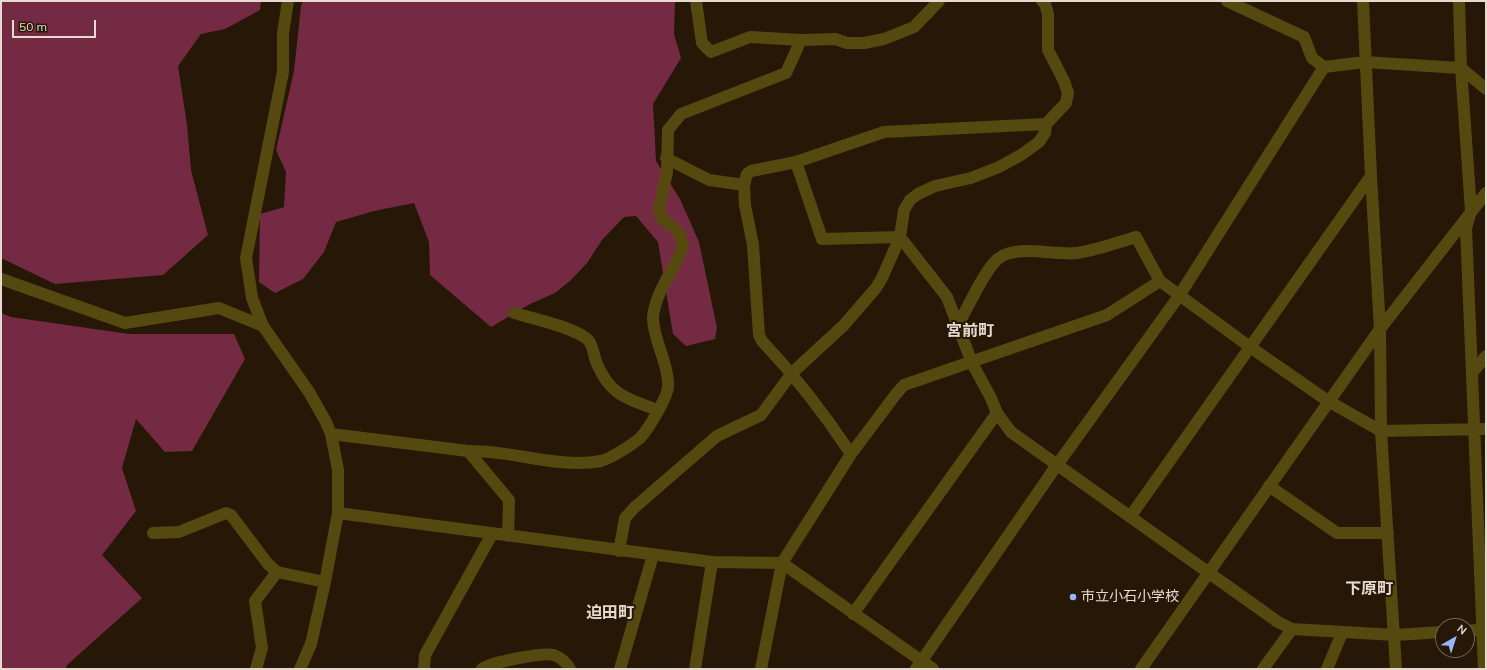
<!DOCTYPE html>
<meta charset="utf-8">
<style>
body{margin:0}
#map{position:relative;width:1487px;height:670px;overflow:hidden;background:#271707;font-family:Mulish,sans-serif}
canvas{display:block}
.frame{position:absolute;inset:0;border:2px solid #e5dacf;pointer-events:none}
.north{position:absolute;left:1435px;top:618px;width:40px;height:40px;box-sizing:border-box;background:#271707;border:1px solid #736557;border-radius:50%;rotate:39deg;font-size:11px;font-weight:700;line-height:16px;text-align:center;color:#e5dacf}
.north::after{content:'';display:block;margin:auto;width:14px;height:18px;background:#99b5fd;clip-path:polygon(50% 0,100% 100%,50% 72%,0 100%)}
.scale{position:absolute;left:12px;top:20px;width:84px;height:18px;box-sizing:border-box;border:2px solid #e5dacf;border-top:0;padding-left:5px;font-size:12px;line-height:14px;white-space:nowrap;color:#e5dacf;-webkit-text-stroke:3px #271707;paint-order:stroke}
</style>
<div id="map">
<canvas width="1487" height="670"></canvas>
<div class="frame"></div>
<div class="north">N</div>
<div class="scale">50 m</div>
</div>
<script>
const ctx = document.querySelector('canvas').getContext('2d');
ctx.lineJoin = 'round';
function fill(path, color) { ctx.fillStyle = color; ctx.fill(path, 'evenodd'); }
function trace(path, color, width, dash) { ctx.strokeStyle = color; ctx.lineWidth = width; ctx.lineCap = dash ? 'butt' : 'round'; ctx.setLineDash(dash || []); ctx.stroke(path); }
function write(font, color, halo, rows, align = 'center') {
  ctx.font = font + ' Mulish,"Noto Sans JP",sans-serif'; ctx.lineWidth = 4; ctx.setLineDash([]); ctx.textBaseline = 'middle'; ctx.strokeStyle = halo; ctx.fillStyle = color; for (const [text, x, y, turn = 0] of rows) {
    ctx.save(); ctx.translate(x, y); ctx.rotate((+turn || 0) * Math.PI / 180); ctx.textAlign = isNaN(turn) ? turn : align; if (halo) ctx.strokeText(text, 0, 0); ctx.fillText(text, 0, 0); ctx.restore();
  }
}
const forest = new Path2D(`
 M 1,1 L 261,1 L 260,10 L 225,29 L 201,34 L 178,66 L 187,125 L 191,170 L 208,235 L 163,275 L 55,284 L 1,258 Z
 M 303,1 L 675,1 L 674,34 L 681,58 L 653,104 L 656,161 L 680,199 L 699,242 L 717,328 L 715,339 L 686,346 L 673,334 L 658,242 L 636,216 L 624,217 L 602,240 L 587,263 L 571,280 L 555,293 L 530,304 L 491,327 L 430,275 L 429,242 L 414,203 L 374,211 L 336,222 L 324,252 L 303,279 L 275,293 L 259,282 L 260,214 L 284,207 L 286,172 L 276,150 L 294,71 L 301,6 Z
 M 1,313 L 11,317 L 129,334 L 234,334 L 245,359 L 192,451 L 165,452 L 136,419 L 122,468 L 136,511 L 102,555 L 142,598 L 67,665 L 66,669 L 1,669 Z`);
const minor = new Path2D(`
 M 288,1 L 283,33 L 283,72 L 246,258 L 252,298 L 263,326 L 309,392 L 326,422 L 331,434 L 338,470 L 338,513 L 325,582 L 311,644 L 300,669
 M 696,1 L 702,43 L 711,52 L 750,37 L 801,40 L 835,39 L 847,43 L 864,43 L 884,39 L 914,27 L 939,1
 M 1227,1 L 1304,37 L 1312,58 L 1324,67 L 1365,62 L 1461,68 L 1486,89
 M 1363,1 L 1371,176 L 1380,329 L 1381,431 L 1396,669
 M 1459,1 L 1461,68 L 1471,211 L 1466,228 L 1484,669
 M 666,158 L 709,180 L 744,185
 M 796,162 L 822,239 L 900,237
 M 900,237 L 947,297 L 972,363 L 991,398 L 997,413 L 1011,432 L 1278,622 L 1292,629 L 1395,635 L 1443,632
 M 1,279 L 125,323 L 219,308 L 263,326
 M 514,313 C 531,318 578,328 589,341 C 593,346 594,357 597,364 C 611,396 627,399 658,410
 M 958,325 C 967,309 986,267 999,258 C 1018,244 1055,256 1077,253 C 1097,250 1116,243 1136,237 L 1160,281 L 1250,347 L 1328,401 L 1381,431 L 1486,429
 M 1473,372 L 1486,356
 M 331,434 L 468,451 C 513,450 557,469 601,461 C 610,459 633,444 640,438 C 648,430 667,398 668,387 C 669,364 654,342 653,319 C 653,298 672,271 681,252 L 683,243 L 678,232 L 661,217 L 659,208 L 667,172 L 668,130 L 681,114 L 786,73 L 801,40
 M 468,451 L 509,500 L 508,536
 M 851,454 C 824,413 795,376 762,341 L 759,335 L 753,245 L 745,205 L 744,185 L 747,174 L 751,171 L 796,162 L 884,132 L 1046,124
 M 1269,486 L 1337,533 L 1388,533
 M 338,513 L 712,562 L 782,563 L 933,669
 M 1130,517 L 1371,176
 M 153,533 L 179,532 L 226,513 L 231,515 L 268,564 L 277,572 L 325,582
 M 619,551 L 625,518 L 635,507 L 717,436 L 761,415 L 792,373 L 843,326 L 876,288 L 882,278 L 900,237 L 904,210 L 910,200 L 918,194 L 935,186 L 971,178 L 999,167 L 1021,155 L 1039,142 L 1045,133 L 1046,124 L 1066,103 L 1068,93 L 1064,81 L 1048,50 L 1048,14 L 1045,4 L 1042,1
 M 853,614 L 997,413
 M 1467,631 L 1486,629
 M 256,669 L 262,648 L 255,601 L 277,572
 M 424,669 L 425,655 L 492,534
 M 482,669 C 492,662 543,652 554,655 C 562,658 566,662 570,669
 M 620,669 L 653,555
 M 695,669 L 712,562
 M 761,669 L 782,563 L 851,454 L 896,394 L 904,385 L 1107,315 L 1160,281
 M 916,669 L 1057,465 L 1179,296 L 1324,67
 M 1141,669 L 1380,329 L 1486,193
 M 1263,669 L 1292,629
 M 1327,669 L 1342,633`);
const markers = [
 [1073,597,4,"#99b5fd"]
];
const poiNames = [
 ["市立小石小学校",1081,597]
];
const quarterNames = [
 ["宮前町",970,331],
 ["下原町",1369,589],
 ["迫田町",610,613]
];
fill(forest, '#752a44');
trace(minor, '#55490f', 12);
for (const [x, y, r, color] of markers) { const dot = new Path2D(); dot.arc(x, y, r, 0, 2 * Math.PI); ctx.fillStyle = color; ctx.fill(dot); trace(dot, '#271707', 1.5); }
write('14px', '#e5dacf', '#271707', poiNames, 'left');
write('bold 16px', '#e5dacf', '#271707', quarterNames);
</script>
